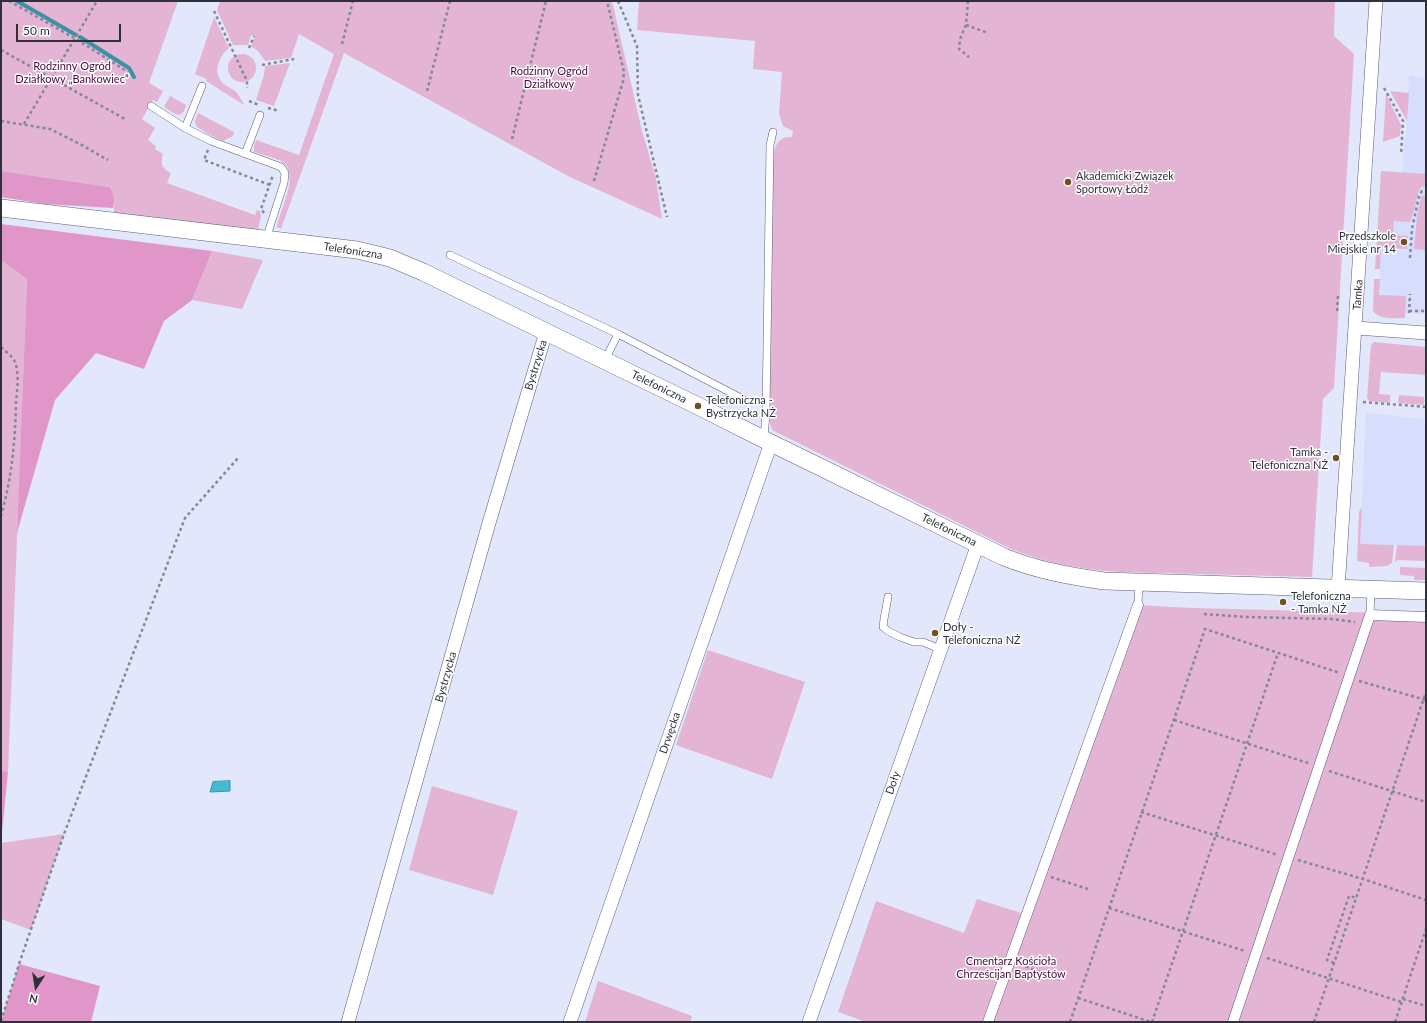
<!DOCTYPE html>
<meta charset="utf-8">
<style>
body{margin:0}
#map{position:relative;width:1427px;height:1023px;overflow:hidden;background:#e2e7fb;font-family:Lato,sans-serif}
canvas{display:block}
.frame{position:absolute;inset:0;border:2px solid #2e303a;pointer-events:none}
.north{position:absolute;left:16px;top:967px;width:40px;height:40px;-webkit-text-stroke:3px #fff;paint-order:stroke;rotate:192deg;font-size:11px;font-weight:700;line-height:16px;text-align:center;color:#2e303a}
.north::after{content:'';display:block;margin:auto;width:14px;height:18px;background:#2e303a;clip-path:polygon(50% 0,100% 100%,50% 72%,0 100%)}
.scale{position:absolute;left:16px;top:24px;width:105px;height:18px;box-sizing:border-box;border:2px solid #2e303a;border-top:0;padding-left:5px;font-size:12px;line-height:14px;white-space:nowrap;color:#2e303a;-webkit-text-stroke:3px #fff;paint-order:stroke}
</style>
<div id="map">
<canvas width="1427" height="1023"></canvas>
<div class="frame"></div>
<div class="north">N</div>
<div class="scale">50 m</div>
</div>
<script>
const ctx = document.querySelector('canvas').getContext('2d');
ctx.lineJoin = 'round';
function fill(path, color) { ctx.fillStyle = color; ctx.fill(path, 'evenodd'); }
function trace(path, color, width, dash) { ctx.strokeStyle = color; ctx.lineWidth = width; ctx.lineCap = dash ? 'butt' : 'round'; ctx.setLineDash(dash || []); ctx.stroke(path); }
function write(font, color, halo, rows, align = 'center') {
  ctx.font = font + ' Lato,sans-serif'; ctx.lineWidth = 3; ctx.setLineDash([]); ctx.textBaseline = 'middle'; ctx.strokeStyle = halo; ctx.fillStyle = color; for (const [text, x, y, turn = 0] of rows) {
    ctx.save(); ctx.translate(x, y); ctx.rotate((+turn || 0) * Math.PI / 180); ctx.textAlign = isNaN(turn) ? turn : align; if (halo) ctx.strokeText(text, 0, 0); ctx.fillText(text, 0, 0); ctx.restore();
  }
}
const built = new Path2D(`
 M 1409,76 L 1426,78 L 1426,314 L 1379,311 L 1383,171 L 1403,172 L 1404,138 L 1406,138 Z
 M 1366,413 L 1426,419 L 1426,546 L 1360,544 Z`);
const green = new Path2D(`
 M 1,1 L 178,1 L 149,83 L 163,91 L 157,102 L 153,100 L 142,119 L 155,128 L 148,140 L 156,146 L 155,149 L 163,154 C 160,163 162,169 171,173 L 167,183 L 255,215 L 257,210 L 260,211 L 261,217 L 258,230 L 114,215 L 114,203 L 109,187 L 1,171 Z
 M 220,1 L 612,1 L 642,131 L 656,178 L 662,219 L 568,176 L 344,53 L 281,229 L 277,227 C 279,210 302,174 281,161 C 273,157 263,155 254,152 L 254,145 L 256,140 L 299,155 L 334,54 L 299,34 L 291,58 L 265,61 L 259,52 L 251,46 L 255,36 L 251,35 L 248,45 L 233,45 L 217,10 Z
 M 639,1 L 1335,1 L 1334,36 L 1354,54 L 1334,388 L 1323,399 L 1312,577 L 1121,572 C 1083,570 1048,563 1013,550 L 772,430 L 769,419 L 773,156 C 775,145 779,136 792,137 L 793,131 L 783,126 L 779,114 L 782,72 L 753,69 L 755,41 L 637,30 Z
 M 214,17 L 229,48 C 218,57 212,73 224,84 C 228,88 234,89 237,93 C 240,97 242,101 244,105 L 206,81 L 207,79 L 195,74 Z
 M228 68a14 14 0 1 1 28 0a14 14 0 1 1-28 0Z
 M 290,63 L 274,106 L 256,100 L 264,75 L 265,66 Z
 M 1390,91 L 1409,93 L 1407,121 Z
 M 1386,94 L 1401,125 L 1400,136 L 1383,142 Z
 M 170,96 L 186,105 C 182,122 173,112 164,107 Z
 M 198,113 L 234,132 L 233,136 L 223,141 L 208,134 L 196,126 L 195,121 Z
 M 1381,171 L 1426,174 L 1426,185 L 1421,187 L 1419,190 L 1413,214 L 1410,222 L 1394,221 L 1393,235 L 1408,236 L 1407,249 L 1381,247 L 1380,269 L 1375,269 Z
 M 1421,196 L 1426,196 L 1426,250 L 1414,249 L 1417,215 Z
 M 212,251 L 263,260 L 242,309 L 192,300 Z
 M 1,260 L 27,279 L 8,772 L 1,770 Z
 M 1374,279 L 1380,279 L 1379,295 L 1406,296 L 1405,318 C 1395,318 1379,320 1373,311 Z
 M 1374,342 L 1426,347 L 1426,375 L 1381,372 L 1379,394 L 1390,395 L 1390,403 L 1369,401 L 1367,398 L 1371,345 Z
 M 1399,395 L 1424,397 L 1424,405 L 1398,403 Z
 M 1362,507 L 1360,544 L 1394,545 L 1392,563 L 1386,566 L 1369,567 L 1369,563 L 1357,561 L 1359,512 Z
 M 1397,545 L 1426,546 L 1426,561 L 1398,560 L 1395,562 Z
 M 1400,567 L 1426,568 L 1426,580 L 1414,580 L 1414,576 L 1400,575 Z
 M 1133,605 L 1193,608 L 1426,614 L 1426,1022 L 866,1022 L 838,1012 L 876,901 L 964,933 L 977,899 L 1021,913 Z
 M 708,650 L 805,682 L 772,779 L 676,745 Z
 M 432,786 L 518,811 L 493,895 L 409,870 Z
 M 64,834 L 31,930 L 1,919 L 1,843 Z
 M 598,981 L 692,1016 L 690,1022 L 585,1022 Z`);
const forest = new Path2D(`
 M 1,171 L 109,187 C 114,193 115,200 113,208 L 45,204 L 1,197 Z
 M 1,224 L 212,251 L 192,300 L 164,321 L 144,369 L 96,353 L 55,400 L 17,533 L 27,279 L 1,260 Z
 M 1,770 L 8,772 L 1,843 Z
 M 19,964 L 100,986 L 91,1022 L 1,1022 Z`);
const water = new Path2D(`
 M 230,781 L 230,791 L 210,792 L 213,782 Z`);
const stream = new Path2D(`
 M 17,1 L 76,35
 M 80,37 L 129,68 L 134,77`);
const path = new Path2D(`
 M 9,1 L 76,39 L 128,72
 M 618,1 L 637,46 L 638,95 L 667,217
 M 968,1 L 966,25 L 960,39 L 959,49 L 969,57
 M 214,11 L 247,81 L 247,88
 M 966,25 L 988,33
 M 342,44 L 353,1
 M 249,48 L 254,36
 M 1,50 L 125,119
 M 262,65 L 294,59
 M 1384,88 L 1403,121 L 1401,154
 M 427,91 L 450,1
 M 249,101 L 259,105
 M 268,108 L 279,111
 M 1,121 L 50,129 L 80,144 L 108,160
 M 24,124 L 97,1
 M 512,139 L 546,1
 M 208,150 L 204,160 L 270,185
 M 594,181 L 623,81 L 624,72 L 607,1
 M 264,213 L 261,209 L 273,175
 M 1410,258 L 1412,229 L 1419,196 L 1422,191 L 1426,191
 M 1338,296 L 1337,312 L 1339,312
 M 1409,311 L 1426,311
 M 1409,313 L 1410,294
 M 1,347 C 5,351 11,355 14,360 C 20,372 17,390 16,403 C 15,443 12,476 1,516
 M 1363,402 L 1426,407
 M 1204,614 L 1247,617 L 1331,619 L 1355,622
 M 1359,681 L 1426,700
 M 1174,720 L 1308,763
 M 1329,771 L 1426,802
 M 1141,812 L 1278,855
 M 1298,860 L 1363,879 L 1426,900
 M 1051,877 L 1091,890
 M 1109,908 L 1245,951
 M 1267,958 L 1401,1002
 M 1334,963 L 1327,960 L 1349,896 L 1357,898
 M 1020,964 L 1060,980
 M 1078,998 L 1151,1022
 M 1403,999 L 1426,1006
 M 1,1021 L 19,964 L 64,834 L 185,518 L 238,458
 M 1070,1022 L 1205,629 L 1340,673
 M 1152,1022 L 1278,653
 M 1314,1022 L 1426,692
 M 1395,1022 L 1426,929`);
const service = new Path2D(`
 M 151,106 L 185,128 L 211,141 L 281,167 L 285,173 L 284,183 L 266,239
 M 185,128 L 202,86
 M 245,154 L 260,115
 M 450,255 L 618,334
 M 605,360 L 618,334 L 743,399
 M 764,439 L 766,413 L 770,145 L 773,132
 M 888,597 L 884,619 L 883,627 L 888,631 L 900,637 L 914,642 L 923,642 L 940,649
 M 1138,605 L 1139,583
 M 1370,615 L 1371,590`);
const pedestrian = new Path2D(`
 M 988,1022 L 1138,605
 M 1233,1022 L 1370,615 L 1426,617`);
const minor = new Path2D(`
 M 1356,328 L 1426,333
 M 1338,589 L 1376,1
 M 348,1022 L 489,523 L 546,332
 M 570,1022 L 771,443
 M 809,1022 L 978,544`);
const tertiary = new Path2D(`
 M 1,208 L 357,250 L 390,258 L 423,272 L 698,406 L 771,443 L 1004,557 C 1036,570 1069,576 1104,581 L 1426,591`);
const markers = [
 [1068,182,4,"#705126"],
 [1404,242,4,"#705126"],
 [698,406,4,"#705126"],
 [1336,458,4,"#705126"],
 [1283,602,4,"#705126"],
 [935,633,4,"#705126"]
];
const parkNames = [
 ["Rodzinny Ogród",72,66],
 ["Działkowy „Bankowiec”",72,79],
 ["Rodzinny Ogród",549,71],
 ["Działkowy",549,84],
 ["Cmentarz Kościoła",1011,961],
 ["Chrześcijan Baptystów",1011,974]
];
const poiNames = [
 ["Akademicki Związek",1076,176],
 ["Sportowy Łódź",1076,189],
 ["Przedszkole",1396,236,"right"],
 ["Miejskie nr 14",1396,249,"right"],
 ["Telefoniczna -",706,400],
 ["Bystrzycka NŻ",706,413],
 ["Tamka -",1328,452,"right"],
 ["Telefoniczna NŻ",1328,465,"right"],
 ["Telefoniczna",1291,596],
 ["- Tamka NŻ",1291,609],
 ["Doły -",943,627],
 ["Telefoniczna NŻ",943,640]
];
const streetNames = [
 ["Telefoniczna",353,251,9],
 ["Tamka",1358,295,-86],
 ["Bystrzycka",536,365,-73],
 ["Telefoniczna",659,387,26],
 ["Telefoniczna",949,530,26],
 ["Bystrzycka",446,677,-74],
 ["Drwęcka",670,733,-71],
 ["Doły",893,783,-71]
];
fill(built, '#d6ddfd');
fill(green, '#e3b4d3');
fill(forest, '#e096c9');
fill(water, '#43bbd2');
trace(water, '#3d91a4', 1);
trace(stream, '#3d91a4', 4);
trace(service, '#5a5f75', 8);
trace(pedestrian, '#5a5f75', 11);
trace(minor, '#5a5f75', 14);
trace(tertiary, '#5a5f75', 18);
trace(path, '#848796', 2.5, [3, 3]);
trace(service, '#fff', 7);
trace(pedestrian, '#fff', 10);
trace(minor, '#fff', 13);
trace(tertiary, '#fff', 17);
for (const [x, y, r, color] of markers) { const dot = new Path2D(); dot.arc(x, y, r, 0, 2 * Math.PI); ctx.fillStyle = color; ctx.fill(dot); trace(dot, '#fff', 1.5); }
write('11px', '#4a083c', '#fff', parkNames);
write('11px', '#2e303a', '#fff', poiNames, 'left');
write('11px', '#2e303a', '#fff', streetNames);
</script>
